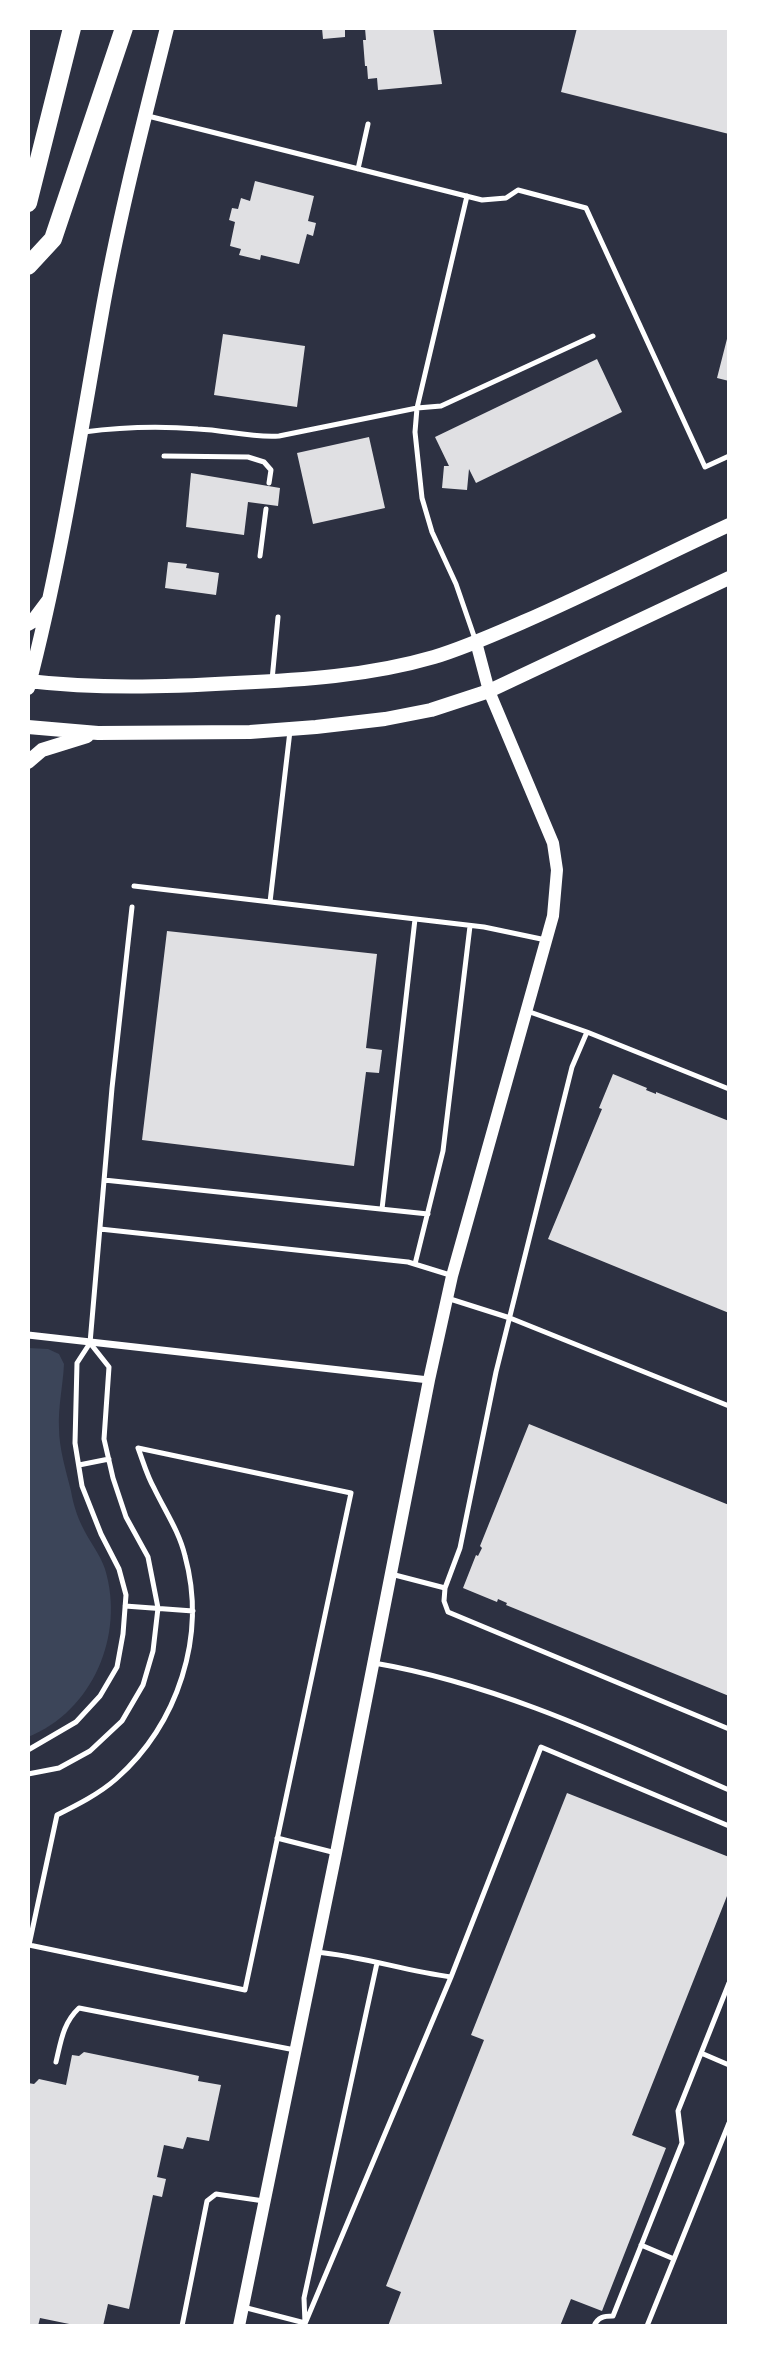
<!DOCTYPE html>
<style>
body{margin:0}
#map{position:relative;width:757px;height:2354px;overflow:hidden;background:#2d3142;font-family:"Noto Sans",sans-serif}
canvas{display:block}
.frame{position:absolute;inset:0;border:30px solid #fff;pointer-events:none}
</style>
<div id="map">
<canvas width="757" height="2354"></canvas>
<div class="frame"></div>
</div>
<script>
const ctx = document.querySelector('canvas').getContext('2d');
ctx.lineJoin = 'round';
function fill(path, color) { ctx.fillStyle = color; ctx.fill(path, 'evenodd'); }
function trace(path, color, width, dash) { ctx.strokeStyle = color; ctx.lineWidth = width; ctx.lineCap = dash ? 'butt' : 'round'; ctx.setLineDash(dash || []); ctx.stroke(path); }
const green = new Path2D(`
 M 28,1348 L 48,1349 L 59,1354 L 64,1364 C 63,1385 58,1407 59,1428 C 59,1448 66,1471 71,1491 C 73,1503 77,1516 82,1526 C 89,1541 100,1554 105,1569 C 125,1635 93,1711 28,1737 Z`);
const building = new Path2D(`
 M 322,28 L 345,28 L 345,37 L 323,39 Z
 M 365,28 L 433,28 L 442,84 L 378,90 L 377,78 L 368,79 L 367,66 L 365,66 L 363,40 L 366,40 Z
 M 577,28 L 729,28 L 729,134 L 561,92 Z
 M 255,181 L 314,196 L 308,221 L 316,223 L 313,236 L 307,234 L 299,264 L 261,255 L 260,260 L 239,255 L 241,249 L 230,246 L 235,222 L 229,220 L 232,208 L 238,209 L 241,198 L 250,201 Z
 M 223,334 L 305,346 L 297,407 L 214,395 Z
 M 728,335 L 729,335 L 729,381 L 717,378 Z
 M 597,359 L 622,412 L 476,483 L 469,469 L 467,490 L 442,488 L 444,466 L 449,466 L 435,437 Z
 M 369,437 L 385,508 L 313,524 L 297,453 Z
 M 191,473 L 280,488 L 278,506 L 248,502 L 244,535 L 186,527 Z
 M 168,562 L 187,564 L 186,568 L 219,573 L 216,595 L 165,588 Z
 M 167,931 L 377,954 L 366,1048 L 382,1050 L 379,1073 L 366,1072 L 354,1166 L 142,1140 Z
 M 613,1074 L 647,1088 L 646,1090 L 656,1094 L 656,1092 L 729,1121 L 729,1313 L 548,1239 L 602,1109 L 599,1108 Z
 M 529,1424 L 729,1505 L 729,1696 L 506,1605 L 507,1603 L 498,1599 L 497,1602 L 463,1588 L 476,1555 L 478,1556 L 482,1548 L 480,1546 Z
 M 567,1793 L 729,1857 L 729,1891 L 632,2135 L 666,2148 L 602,2311 L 571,2299 L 560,2326 L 388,2326 L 401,2292 L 386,2286 L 484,2040 L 471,2035 Z
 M 84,2052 L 176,2071 L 199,2076 L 198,2081 L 221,2085 L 209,2141 L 187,2137 L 183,2149 L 164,2145 L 157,2177 L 166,2179 L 162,2197 L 153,2195 L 129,2309 L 108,2304 L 103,2326 L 79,2326 L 40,2318 L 38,2326 L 28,2326 L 28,2083 L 34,2084 L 39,2079 L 66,2085 L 72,2055 L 79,2056 Z`);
const service = new Path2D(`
 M 148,116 L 482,200 L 506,198 L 518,190 L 586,208 L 705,467 L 729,456
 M 358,169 L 368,124
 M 467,196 L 417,408 L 415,432 L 422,498 L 432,532 L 456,584 L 475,639
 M 84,432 C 122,427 160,426 198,429 C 225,430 251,438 279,436 L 417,408 L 441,406 L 593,336
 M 164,456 L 248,457 L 264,462 L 271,470 L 269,483
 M 260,556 L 266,509
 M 272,680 L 278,617
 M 134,886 L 484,927 L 546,940
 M 270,902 L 290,731
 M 527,1011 L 587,1032 L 729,1089
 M 104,1180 L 428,1214
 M 382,1209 L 415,919
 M 100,1229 L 408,1262 L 450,1275
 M 415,1264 L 443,1151 L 470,926
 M 447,1298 L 510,1318 L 729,1406
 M 138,1448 L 351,1493 L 245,1990 L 29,1945 L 57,1815 C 77,1805 99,1794 116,1779 C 178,1724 207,1636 185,1556 C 179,1531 165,1511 154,1488 C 147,1476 143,1461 138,1448 Z
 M 79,1465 L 109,1459
 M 391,1574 L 445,1588 L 460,1548 L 496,1372 L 572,1067 L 587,1032
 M 445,1588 L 444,1601 L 448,1612 L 729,1729
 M 125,1606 L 193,1611
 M 374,1663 C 498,1684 615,1740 729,1790
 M 28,1750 L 76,1722 L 100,1696 L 117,1667 L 123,1634 L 126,1595 L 119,1569 L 101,1534 L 82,1486 L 75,1443 L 77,1363 L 90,1343 L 112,1088 L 132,907
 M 28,1774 L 59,1768 L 90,1751 L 122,1721 L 143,1685 L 153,1651 L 158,1608 L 148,1557 L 126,1517 L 113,1478 L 104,1439 L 109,1367 L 90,1343
 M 277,1838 L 336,1853
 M 316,1952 C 362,1956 405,1971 451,1977
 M 701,2053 L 729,2065
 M 56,2062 C 61,2041 63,2023 79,2008 L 295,2050
 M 641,2245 L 674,2259
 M 243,2307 L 305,2323 L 304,2298 L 377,1963
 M 182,2326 L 207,2201 L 216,2194 L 264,2201
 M 304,2326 L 451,1977 L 541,1747 L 729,1826
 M 594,2326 C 598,2317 604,2316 613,2316 L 682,2143 L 678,2111 L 729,1983
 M 647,2326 L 729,2123`);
const minor = new Path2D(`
 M 28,1335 L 429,1380`);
const tertiary = new Path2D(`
 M 239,2326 L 336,1853 L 429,1380 L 452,1276 L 553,916 L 557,870 L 553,843 L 489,691 L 476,642`);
const secondary = new Path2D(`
 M 28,624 L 33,621 L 48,601
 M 28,681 C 96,689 166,687 235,683 C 301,680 369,676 434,657 C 464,648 493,635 523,622 C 592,592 660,557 729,525
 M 28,688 C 60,566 79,442 101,318 C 118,220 143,124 167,28
 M 28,727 L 98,733 L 250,732 L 316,727 L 385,719 L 431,710 L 489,691 L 729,578
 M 28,762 L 42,750 L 87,736`);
const motorway = new Path2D(`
 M 28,203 L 72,28
 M 28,266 L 53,239 L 124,28`);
fill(green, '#3c4559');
fill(building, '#e0e0e3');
trace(service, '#fff', 5);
trace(minor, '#fff', 7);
trace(tertiary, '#fff', 12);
trace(secondary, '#fff', 14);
trace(motorway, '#fff', 18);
</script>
